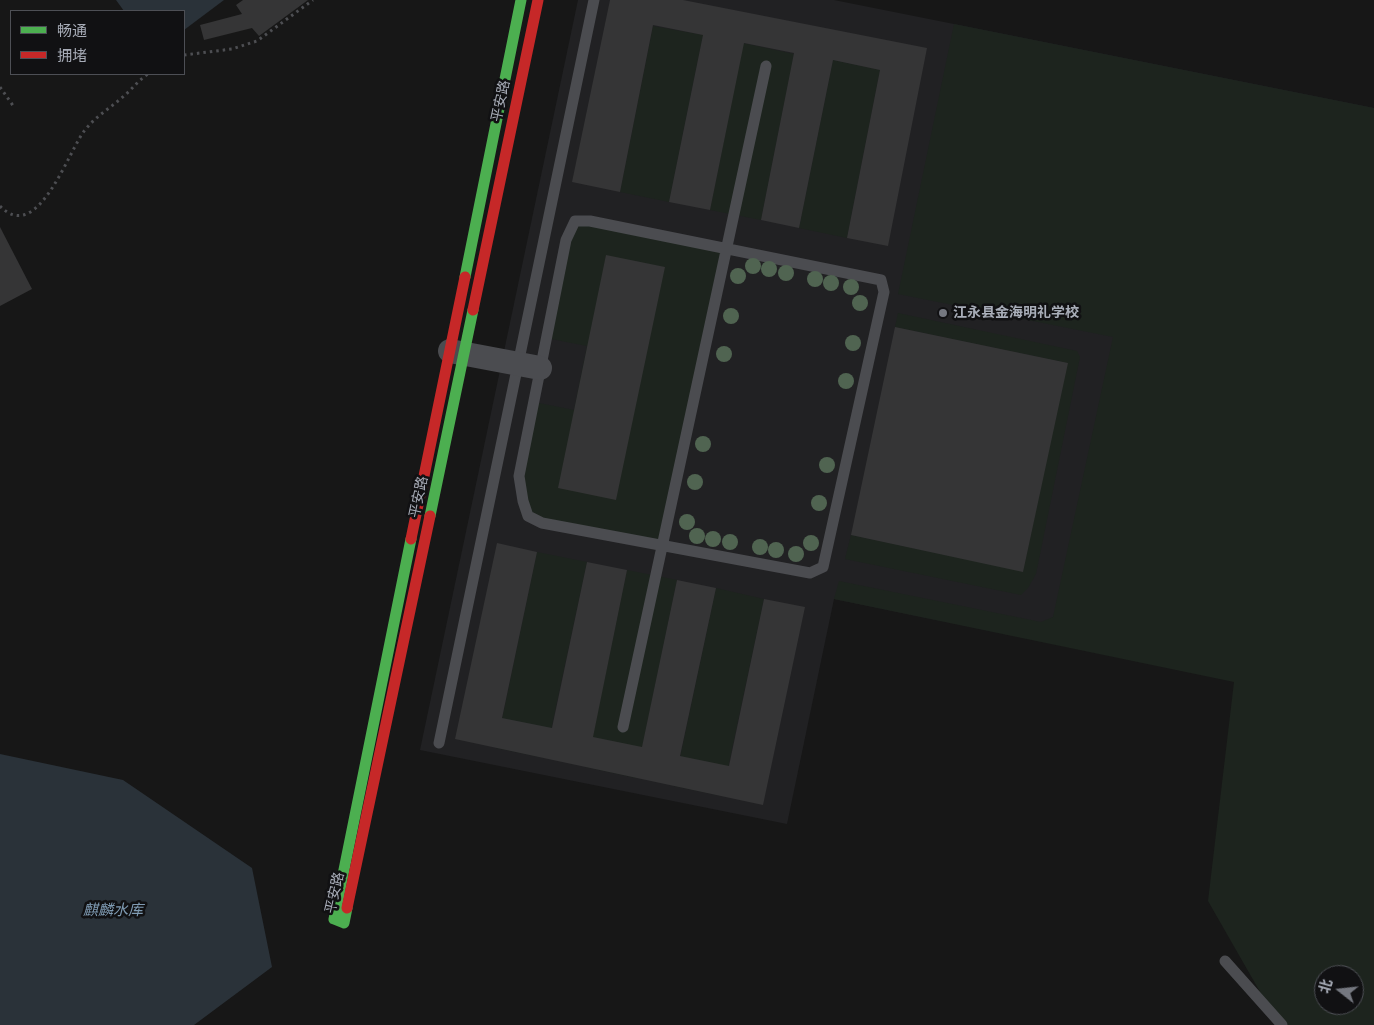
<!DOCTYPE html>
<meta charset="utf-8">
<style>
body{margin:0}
#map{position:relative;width:1374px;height:1025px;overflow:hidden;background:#171717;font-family:"PT Sans Narrow","Noto Sans SC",sans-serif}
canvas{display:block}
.legend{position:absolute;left:10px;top:10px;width:175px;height:65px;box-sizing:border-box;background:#111113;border:1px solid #4d4f55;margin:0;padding:6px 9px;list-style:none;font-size:15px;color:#a8adb8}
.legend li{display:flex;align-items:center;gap:10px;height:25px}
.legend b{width:25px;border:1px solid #4d4f55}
.north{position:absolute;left:1314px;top:965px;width:50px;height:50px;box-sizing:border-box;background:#111113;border:1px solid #4d4f55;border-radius:50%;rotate:286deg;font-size:14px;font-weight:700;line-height:20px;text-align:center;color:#a8adb8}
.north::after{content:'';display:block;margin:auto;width:18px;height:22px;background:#757880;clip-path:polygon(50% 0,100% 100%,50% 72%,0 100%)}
</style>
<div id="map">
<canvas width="1374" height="1025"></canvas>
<ul class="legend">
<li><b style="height:6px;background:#4caf50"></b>畅通</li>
<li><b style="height:6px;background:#c62828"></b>拥堵</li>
</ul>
<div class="north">北</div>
</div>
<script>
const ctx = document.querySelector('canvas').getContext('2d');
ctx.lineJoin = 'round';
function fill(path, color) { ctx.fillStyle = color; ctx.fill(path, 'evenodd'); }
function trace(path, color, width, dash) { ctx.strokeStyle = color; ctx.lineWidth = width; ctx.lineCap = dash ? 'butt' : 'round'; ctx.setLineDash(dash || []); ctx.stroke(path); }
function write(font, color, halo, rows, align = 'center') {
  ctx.font = font + ' "PT Sans Narrow","Noto Sans SC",sans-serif'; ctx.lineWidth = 5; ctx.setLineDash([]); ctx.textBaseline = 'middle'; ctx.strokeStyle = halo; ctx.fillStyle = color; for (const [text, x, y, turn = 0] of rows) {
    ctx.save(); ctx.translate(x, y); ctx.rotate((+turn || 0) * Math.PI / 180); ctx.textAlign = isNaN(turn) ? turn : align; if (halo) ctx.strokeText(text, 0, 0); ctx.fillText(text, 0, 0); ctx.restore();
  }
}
const built = new Path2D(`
 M 578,0 L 834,0 L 1374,108 L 1374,547 L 1234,681 L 834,599 L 787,824 L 420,750 Z`);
const green = new Path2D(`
 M 954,24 L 1374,108 L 1374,1025 L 1279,1025 L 1208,901 L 1234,682 L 834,599 L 839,581 L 1041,622 L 1053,617 L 1113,337 L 898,294 ZM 1324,975 L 1354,975 L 1354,1005 L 1324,1005 Z
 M 653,26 L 703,35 L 669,202 L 620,192 Z
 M 743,43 L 794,54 L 761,220 L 710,210 Z
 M 833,60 L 880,70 L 847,238 L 799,228 Z
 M 575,221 L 726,248 L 662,546 L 528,516 L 519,476 L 534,402 L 574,410 L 587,346 L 546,338 Z
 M 898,313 L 1077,351 L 1080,357 L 1036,574 L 1028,588 L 1021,595 L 845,559 L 851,535 L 1023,571 L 1067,363 L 895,327 Z
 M 537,552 L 587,562 L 545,758 L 496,748 Z
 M 627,570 L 677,580 L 636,778 L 586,767 Z
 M 716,588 L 764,599 L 722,796 L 674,786 Z`);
const water = new Path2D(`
 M 116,0 L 224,0 L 184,30 L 184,11 L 124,11 Z
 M 0,754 L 123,780 L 252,868 L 272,967 L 194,1025 L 0,1025 Z`);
const building = new Path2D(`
 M 243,0 L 308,0 L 259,36 L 252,28 L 204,40 L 200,25 L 242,14 L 236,5 Z
 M 610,0 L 683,0 L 927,48 L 888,246 L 847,238 L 880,70 L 833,60 L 799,228 L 761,220 L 794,53 L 744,43 L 710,210 L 669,202 L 703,35 L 653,25 L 620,192 L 572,182 Z
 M 0,227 L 32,289 L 0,306 Z
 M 606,255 L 665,267 L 616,500 L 558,488 Z
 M 895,327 L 1068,363 L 1023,572 L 851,535 Z
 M 497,543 L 537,552 L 502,718 L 552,728 L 587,562 L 627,570 L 593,737 L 642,747 L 677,580 L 716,588 L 680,756 L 729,766 L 764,599 L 805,607 L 763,805 L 455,739 Z`);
const path = new Path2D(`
 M 184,55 L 232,49 L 257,41 L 313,0
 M 0,87 L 14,107
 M 0,206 C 38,246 69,149 85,130 C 97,115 112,107 125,95 C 133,88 139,80 148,74`);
const lane = new Path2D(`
 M 575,221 L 590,221 L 881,280 L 884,292 L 823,567 L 810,573 L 542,523 L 528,516 L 523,501 L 519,476 L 566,240 Z
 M 623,727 L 766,66
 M 439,743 L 594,0
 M 1225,961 L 1282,1025`);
const street = new Path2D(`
 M 450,351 L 540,368`);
const fast = new Path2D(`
 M 465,277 L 521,0
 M 430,516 L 473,310
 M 347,908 L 344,923 L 334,919 L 411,539`);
const jam = new Path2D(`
 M 473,310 L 538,0
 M 411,539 L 465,277
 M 347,908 L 430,516`);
const trees = [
 [753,266],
 [769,269],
 [786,273],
 [738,276],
 [815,279],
 [831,283],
 [851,287],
 [860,303],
 [731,316],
 [853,343],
 [724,354],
 [846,381],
 [703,444],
 [827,465],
 [695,482],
 [819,503],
 [687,522],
 [697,536],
 [713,539],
 [730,542],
 [811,543],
 [760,547],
 [776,550],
 [796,554]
];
const markers = [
 [943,313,5,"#757880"]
];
const streetNames = [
 ["平安路",501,101,-78],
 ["平安路",419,497,-78],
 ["平安路",335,893,-77]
];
const poiNames = [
 ["江永县金海明礼学校",953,313]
];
const waterNames = [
 ["麒麟水库",113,911]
];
fill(built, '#212123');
fill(green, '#1d241e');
fill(water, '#2a3239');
fill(building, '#353536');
trace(path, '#4d4e52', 3, [2.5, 4]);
trace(lane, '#4b4c50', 11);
trace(street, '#4b4c50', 24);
trace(fast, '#4caf50', 11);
trace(jam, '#c62828', 11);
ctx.fillStyle = '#506451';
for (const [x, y] of trees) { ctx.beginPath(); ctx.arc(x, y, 8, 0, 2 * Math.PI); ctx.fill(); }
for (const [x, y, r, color] of markers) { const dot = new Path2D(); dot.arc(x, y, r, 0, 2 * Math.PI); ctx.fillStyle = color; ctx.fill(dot); trace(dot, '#111113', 2); }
write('14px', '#a8adb8', '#111113', streetNames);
write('bold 14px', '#a8adb8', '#111113', poiNames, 'left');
write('italic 15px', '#7f9bb3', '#111113', waterNames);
</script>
